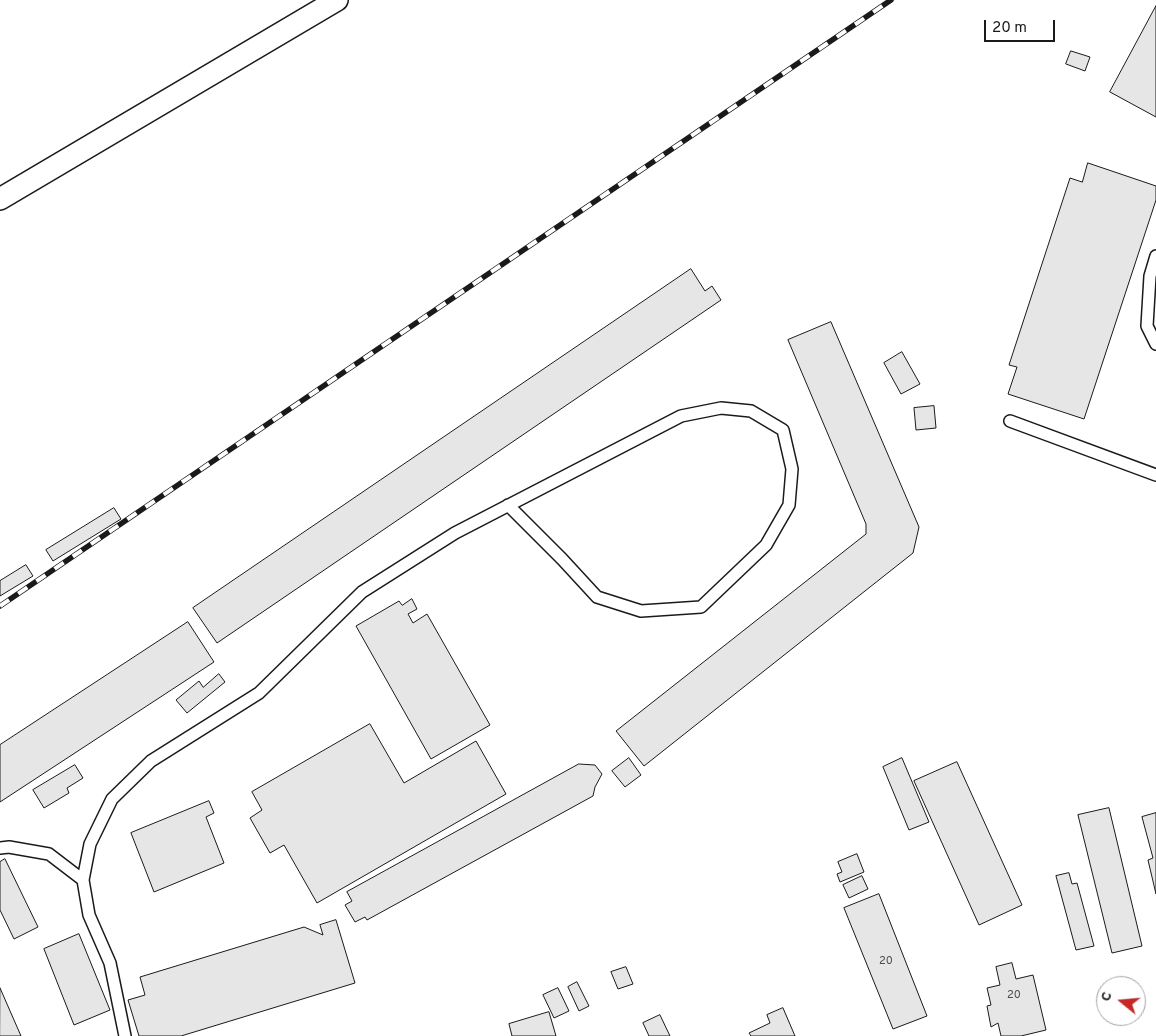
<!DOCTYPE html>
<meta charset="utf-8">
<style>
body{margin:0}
#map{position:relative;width:1156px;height:1036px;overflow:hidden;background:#fff;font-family:Overpass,sans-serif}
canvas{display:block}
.north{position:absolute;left:1096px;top:976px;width:50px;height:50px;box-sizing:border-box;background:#fff;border:1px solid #a3a3a3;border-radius:50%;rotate:287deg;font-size:14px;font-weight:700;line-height:20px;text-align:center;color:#1a1a1a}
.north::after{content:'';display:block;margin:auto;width:18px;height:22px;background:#c62828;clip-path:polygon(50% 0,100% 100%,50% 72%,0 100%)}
.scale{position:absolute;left:984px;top:20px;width:71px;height:22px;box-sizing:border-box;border:2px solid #1a1a1a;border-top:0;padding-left:6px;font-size:15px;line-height:18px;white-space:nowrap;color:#1a1a1a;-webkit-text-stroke:4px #fff;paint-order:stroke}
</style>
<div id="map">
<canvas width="1156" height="1036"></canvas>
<div class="north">С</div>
<div class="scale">20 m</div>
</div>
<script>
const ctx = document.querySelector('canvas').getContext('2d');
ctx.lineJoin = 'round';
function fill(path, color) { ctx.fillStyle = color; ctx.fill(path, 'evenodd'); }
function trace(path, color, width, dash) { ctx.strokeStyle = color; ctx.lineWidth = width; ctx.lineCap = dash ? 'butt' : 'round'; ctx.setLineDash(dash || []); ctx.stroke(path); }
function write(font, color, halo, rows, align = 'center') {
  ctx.font = font + ' Overpass,sans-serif'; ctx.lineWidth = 4; ctx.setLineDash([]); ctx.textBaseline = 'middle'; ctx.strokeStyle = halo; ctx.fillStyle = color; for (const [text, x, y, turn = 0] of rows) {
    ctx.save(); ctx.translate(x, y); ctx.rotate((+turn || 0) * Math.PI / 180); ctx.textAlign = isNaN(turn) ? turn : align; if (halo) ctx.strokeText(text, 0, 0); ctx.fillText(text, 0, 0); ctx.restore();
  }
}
const building = new Path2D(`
 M 1156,6 L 1156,117 L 1110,92 Z
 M 1071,51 L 1090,57 L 1085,71 L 1066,64 Z
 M 1088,163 L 1156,186 L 1156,200 L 1084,419 L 1008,394 L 1017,367 L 1009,365 L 1070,178 L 1082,182 Z
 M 691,269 L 705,291 L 712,286 L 721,300 L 217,643 L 193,608 Z
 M 831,322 L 919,527 L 913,553 L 644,766 L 616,731 L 866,534 L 866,524 L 788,340 Z
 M 902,352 L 920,384 L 901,394 L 884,363 Z
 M 934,406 L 936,428 L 916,430 L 914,408 Z
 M 114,508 L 121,519 L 53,561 L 46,550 Z
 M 26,565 L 33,576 L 0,596 L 0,581 Z
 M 412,599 L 417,609 L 408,614 L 413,623 L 427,614 L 490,725 L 431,759 L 356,626 L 399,601 L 402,605 Z
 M 188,622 L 214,662 L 0,802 L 0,745 Z
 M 219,674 L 225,682 L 187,713 L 176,700 L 199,681 L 203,687 Z
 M 370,724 L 404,783 L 476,741 L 506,794 L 317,903 L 284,845 L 270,853 L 250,818 L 262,810 L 252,792 Z
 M 629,758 L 641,775 L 625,787 L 612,771 Z
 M 902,758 L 929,822 L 909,830 L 883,767 Z
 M 957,762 L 1022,905 L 979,925 L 914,781 Z
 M 579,764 L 595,765 L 602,774 L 595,787 L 593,796 L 367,920 L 365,917 L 355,922 L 345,905 L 352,901 L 347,892 Z
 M 75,765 L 83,778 L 67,788 L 69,793 L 44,808 L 33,790 Z
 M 209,801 L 214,813 L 206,817 L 224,863 L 154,892 L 131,833 Z
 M 1109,808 L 1142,946 L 1112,953 L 1078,815 Z
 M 1156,813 L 1156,894 L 1148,860 L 1153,858 L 1142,817 Z
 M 857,854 L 864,872 L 840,882 L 837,874 L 842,872 L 838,862 Z
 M 5,859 L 38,927 L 14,939 L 0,910 L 0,862 Z
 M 1069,873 L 1072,884 L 1077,883 L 1094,946 L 1076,950 L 1056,876 Z
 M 862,876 L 868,889 L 849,898 L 843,885 Z
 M 879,894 L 927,1016 L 893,1029 L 844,908 Z
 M 336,920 L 355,983 L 181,1036 L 139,1036 L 128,1000 L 145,995 L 140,977 L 304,927 L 323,935 L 320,925 Z
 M 79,934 L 110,1010 L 74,1025 L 44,949 Z
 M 1012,963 L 1016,979 L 1033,975 L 1046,1030 L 1021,1036 L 1001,1036 L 998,1023 L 991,1027 L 987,1006 L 991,1005 L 987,988 L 1000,985 L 996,967 Z
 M 626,967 L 633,984 L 618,989 L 611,972 Z
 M 577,982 L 589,1006 L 579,1011 L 568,987 Z
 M 0,988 L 21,1036 L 0,1036 Z
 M 558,988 L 569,1011 L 554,1018 L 543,995 Z
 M 783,1008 L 795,1036 L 751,1036 L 749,1033 L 770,1023 L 767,1015 Z
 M 549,1012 L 556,1036 L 512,1036 L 509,1024 Z
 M 660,1015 L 670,1036 L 649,1036 L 643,1023 Z`);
const service = new Path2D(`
 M 1156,256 L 1150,276 L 1147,326 L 1156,344
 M 1010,421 L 1156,475
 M 0,848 L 9,847 L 49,854 L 83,880
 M 125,1036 L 110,963 L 89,915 L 83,880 L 90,844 L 112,799 L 151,761 L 259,693 L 362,592 L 455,533 L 681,416 L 721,408 L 751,411 L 783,430 L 792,469 L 789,505 L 766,545 L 701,607 L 641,611 L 597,597 L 562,559 L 508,505`);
const minor = new Path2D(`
 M 0,199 L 337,0`);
const rail = new Path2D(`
 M 0,606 L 891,0`);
const numberNames = [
 ["20",886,962],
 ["20",1014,996]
];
fill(building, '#e6e6e6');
trace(building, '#1a1a1a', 1);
trace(service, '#1a1a1a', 14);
trace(minor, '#1a1a1a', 24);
trace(service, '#fff', 11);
trace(minor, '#fff', 21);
trace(rail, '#1a1a1a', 5.5);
trace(rail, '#fff', 4, [11]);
write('11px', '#4d4d4d', null, numberNames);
</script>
